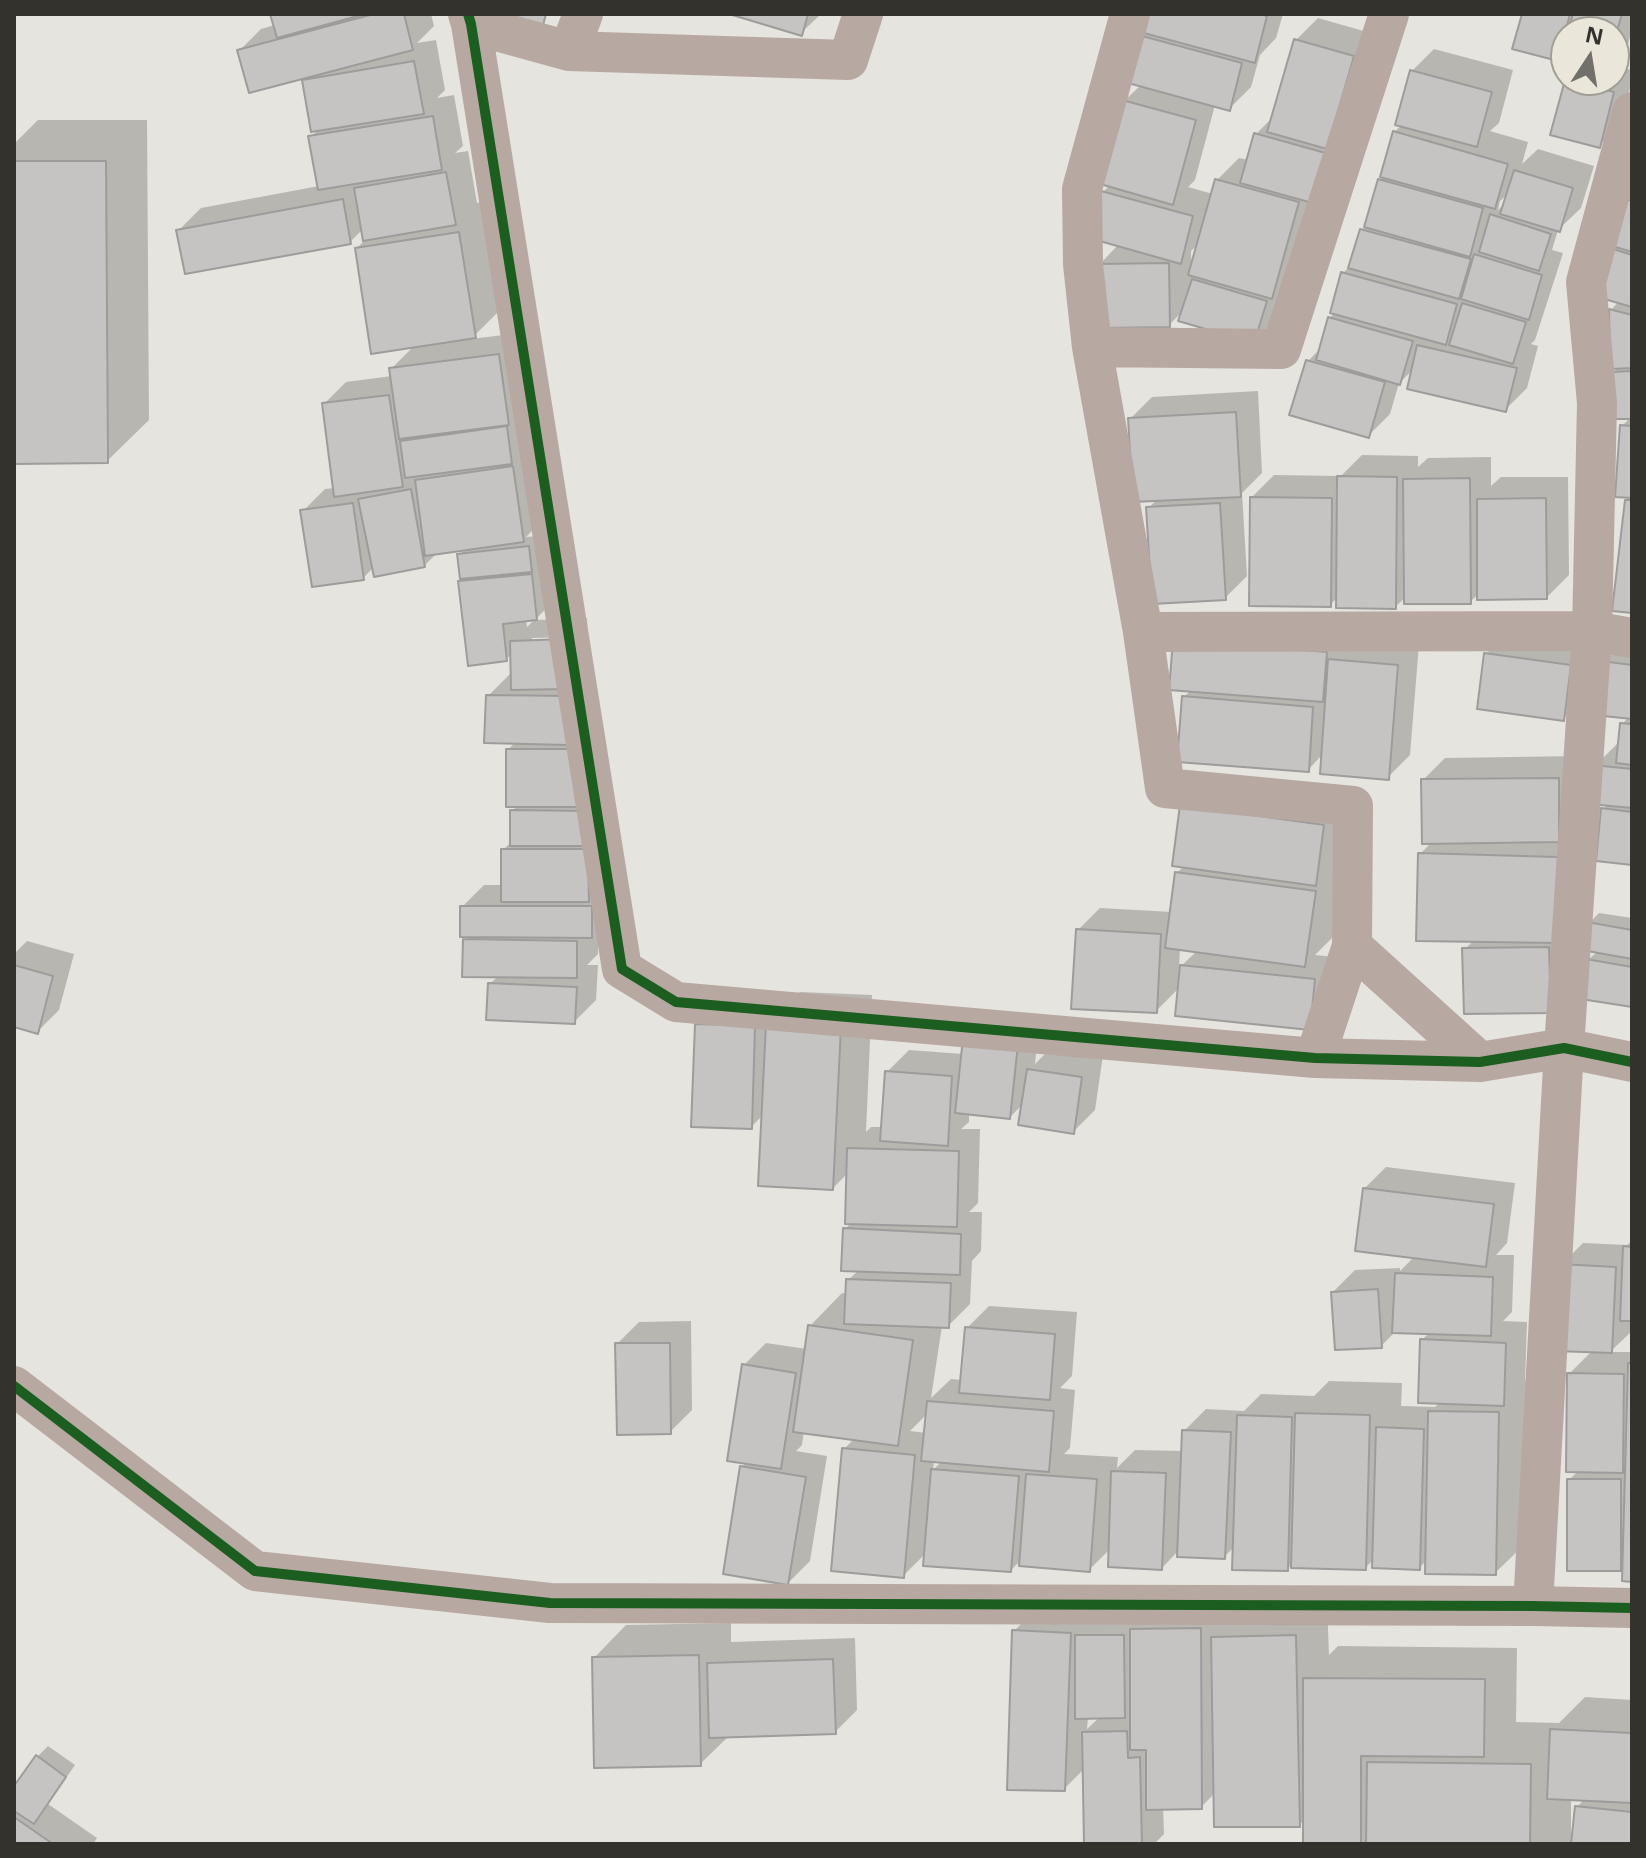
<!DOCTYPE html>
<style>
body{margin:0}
#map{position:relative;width:1646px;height:1858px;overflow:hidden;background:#e6e4de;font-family:"Noto Sans",sans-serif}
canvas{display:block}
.frame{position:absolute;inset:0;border:16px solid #34322d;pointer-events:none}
.north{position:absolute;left:1550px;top:16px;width:80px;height:80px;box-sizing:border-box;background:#eae6da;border:2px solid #a19e95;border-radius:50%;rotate:12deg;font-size:22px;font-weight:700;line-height:32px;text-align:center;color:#34322d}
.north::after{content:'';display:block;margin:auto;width:28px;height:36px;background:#72706b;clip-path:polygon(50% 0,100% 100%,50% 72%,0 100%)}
</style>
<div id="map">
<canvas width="1646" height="1858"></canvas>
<div class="frame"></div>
<div class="north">N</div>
</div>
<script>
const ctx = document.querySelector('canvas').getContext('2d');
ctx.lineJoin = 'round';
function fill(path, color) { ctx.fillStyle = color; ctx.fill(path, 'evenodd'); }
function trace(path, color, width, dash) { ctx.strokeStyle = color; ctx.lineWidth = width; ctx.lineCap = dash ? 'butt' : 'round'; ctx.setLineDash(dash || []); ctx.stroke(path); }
const shadow = new Path2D(`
 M 272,14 L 431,14 L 434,26 L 417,43 L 436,40 L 445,90 L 437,98 L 454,95 L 463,146 L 455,153 L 468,151 L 477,203 L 491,200 L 507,303 L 471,339 L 520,333 L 545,518 L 526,537 L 539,536 L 558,596 L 535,620 L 587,618 L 598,929 L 598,954 L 587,965 L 598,965 L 596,1000 L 574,1022 L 490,984 L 499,975 L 465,940 L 470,935 L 462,907 L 484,885 L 503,885 L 503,850 L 512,841 L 512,811 L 518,805 L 508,750 L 515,742 L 488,696 L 510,674 L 513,674 L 512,653 L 506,660 L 460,582 L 462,580 L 460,554 L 466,548 L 438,552 L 424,566 L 374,567 L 363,578 L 303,511 L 325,489 L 335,488 L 324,404 L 346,382 L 392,376 L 391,369 L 415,345 L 357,248 L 365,240 L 363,229 L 350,242 L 179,230 L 201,208 L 319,186 L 311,137 L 319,129 L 304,80 L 310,75 L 239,51 L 261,29 L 275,25 ZM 460,430 L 461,434 L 424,439 L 424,435 ZM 536,618 L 527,627 L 526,619 ZM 576,637 L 532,642 L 532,638 Z
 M 736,14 L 821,14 L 801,33 Z
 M 1147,14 L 1283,14 L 1276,38 L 1260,55 L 1251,87 L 1229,109 L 1215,105 L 1195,180 L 1188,187 L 1213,194 L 1217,180 L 1239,158 L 1249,160 L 1256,134 L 1273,117 L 1296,40 L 1318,18 L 1374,34 L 1276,319 L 1254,341 L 1184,310 L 1169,325 L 1099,265 L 1119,244 L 1103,192 L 1110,185 L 1124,101 L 1141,85 L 1120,79 ZM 1200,242 L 1191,270 L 1191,251 Z
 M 1524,14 L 1632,14 L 1632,29 L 1627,48 L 1614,60 L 1614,32 L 1566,32 L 1566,59 L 1563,58 L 1565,51 L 1557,59 Z
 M 1434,49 L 1513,70 L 1499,123 L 1490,131 L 1528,142 L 1522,164 L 1538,149 L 1594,166 L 1581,208 L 1558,230 L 1552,250 L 1563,253 L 1535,340 L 1531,344 L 1538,346 L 1527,388 L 1505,410 L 1414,369 L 1399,383 L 1390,414 L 1368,436 L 1308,361 L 1322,347 L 1330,318 L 1335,312 L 1343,273 L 1352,264 L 1362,230 L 1367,225 L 1380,180 L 1384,176 L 1394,132 L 1402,125 L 1412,71 ZM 1509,193 L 1505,205 L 1503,205 L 1498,210 L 1500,201 Z
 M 1614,66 L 1632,70 L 1632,80 L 1621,124 L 1599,146 L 1566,81 L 1614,80 Z
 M 38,120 L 147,120 L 149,420 L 107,461 L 14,462 L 14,144 Z
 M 1632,192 L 1632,611 L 1627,500 L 1631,496 L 1622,426 L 1631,417 L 1613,373 L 1618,367 L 1612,367 L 1611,310 L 1619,301 L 1597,294 L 1624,200 Z
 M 1258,391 L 1262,473 L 1242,493 L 1247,576 L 1225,598 L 1149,508 L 1157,499 L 1130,419 L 1152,397 Z
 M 1362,455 L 1418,456 L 1418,467 L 1428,458 L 1491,457 L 1491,486 L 1501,477 L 1568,477 L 1569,575 L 1547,597 L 1479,593 L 1470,602 L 1406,597 L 1395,607 L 1338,597 L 1330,605 L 1252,497 L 1274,475 L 1341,476 Z
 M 1508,632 L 1592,643 L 1585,697 L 1563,719 L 1486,654 Z
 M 1625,640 L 1632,641 L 1632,863 L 1603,809 L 1608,804 L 1595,766 L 1617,744 L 1620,744 L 1622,724 L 1629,717 L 1603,662 Z
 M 1175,641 L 1419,644 L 1410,755 L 1388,777 L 1323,754 L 1308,770 L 1184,697 L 1191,690 Z
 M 1580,756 L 1572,989 L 1465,949 L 1474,940 L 1420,854 L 1433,841 L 1423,780 L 1445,758 Z
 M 1345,804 L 1337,933 L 1315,955 L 1336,957 L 1331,1006 L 1179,988 L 1156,1011 L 1078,930 L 1100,908 L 1172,912 L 1177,873 L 1185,865 L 1182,806 ZM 1180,948 L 1197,951 L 1179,968 Z
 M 1599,913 L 1632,918 L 1632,1005 L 1588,960 L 1598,951 L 1589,923 Z
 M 27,941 L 74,954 L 59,1010 L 37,1032 L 14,1025 L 14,954 Z
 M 800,992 L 872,995 L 866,1132 L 871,1127 L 883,1127 L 887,1072 L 909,1050 L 963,1054 L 1039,1023 L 1035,1064 L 1051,1048 L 1103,1055 L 1095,1110 L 1073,1132 L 1024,1103 L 1010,1117 L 969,1113 L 969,1122 L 961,1129 L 980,1129 L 978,1203 L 969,1212 L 982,1212 L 981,1251 L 972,1261 L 970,1304 L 948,1326 L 942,1326 L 931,1398 L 951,1379 L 962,1380 L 967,1328 L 989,1306 L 1077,1312 L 1072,1376 L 1060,1388 L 1075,1390 L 1070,1448 L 1064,1454 L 1118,1457 L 1117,1468 L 1135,1450 L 1183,1451 L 1184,1431 L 1206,1409 L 1244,1411 L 1261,1394 L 1314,1396 L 1329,1381 L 1402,1383 L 1401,1406 L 1435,1407 L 1441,1402 L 1422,1340 L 1430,1332 L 1396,1331 L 1381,1346 L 1333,1292 L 1355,1270 L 1400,1268 L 1400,1271 L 1415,1256 L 1364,1189 L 1386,1167 L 1515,1183 L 1507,1243 L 1496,1255 L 1514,1255 L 1512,1312 L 1503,1321 L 1527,1322 L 1525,1381 L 1531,1381 L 1528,1541 L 1495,1573 L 1427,1560 L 1419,1568 L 1374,1559 L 1365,1568 L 1290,1566 L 1287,1569 L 1235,1546 L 1224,1557 L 1179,1550 L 1162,1568 L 1111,1548 L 1089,1570 L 1021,1560 L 1011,1570 L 926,1553 L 903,1576 L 844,1449 L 855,1438 L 804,1431 L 802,1445 L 796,1451 L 827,1456 L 810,1561 L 788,1583 L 742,1467 L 747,1462 L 744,1365 L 766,1343 L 807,1349 L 810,1326 L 842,1293 L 847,1294 L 848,1280 L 859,1270 L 845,1229 L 852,1222 L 849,1172 L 833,1188 L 764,1114 L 751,1127 L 697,1025 L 719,1003 L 776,1016 ZM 927,1414 L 926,1433 L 910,1431 ZM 934,1460 L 942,1461 L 933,1470 Z
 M 1632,1241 L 1632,1331 L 1610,1352 L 1632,1352 L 1632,1580 L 1624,1569 L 1569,1569 L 1569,1480 L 1579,1470 L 1569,1374 L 1593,1350 L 1561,1265 L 1583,1243 L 1627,1245 Z
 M 691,1321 L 692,1410 L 670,1432 L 617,1344 L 639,1322 Z
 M 1327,1603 L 1329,1655 L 1338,1646 L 1517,1648 L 1516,1722 L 1559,1723 L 1585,1697 L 1632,1700 L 1632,1844 L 1305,1844 L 1305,1819 L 1299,1825 L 1215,1793 L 1201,1807 L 1163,1807 L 1164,1834 L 1154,1844 L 1086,1844 L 1085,1768 L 1064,1789 L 1014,1631 L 1036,1609 ZM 1088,1717 L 1100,1717 L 1087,1729 ZM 1571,1798 L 1585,1799 L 1577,1807 L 1574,1839 L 1571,1839 Z
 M 731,1623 L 731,1642 L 855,1638 L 857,1710 L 835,1732 L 729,1736 L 700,1764 L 594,1658 L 626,1625 Z
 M 48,1746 L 75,1765 L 48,1804 L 97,1838 L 93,1844 L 14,1844 L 14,1790 L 37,1757 Z`);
const building = new Path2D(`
 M 270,14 L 365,14 L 277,38 Z
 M 374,14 L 404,14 L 413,50 L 249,93 L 237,50 Z
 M 505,14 L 546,14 L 543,25 Z
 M 729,14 L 808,14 L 802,36 Z
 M 1145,14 L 1259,14 L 1267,16 L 1255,63 L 1140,32 Z
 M 1522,14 L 1570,14 L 1558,61 L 1512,49 Z
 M 1573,14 L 1622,14 L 1614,41 L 1614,32 L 1568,32 Z
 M 1131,33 L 1242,63 L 1230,111 L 1117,80 Z
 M 1294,39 L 1354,56 L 1327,149 L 1267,132 Z
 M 414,61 L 424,114 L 311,132 L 302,80 Z
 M 1410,70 L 1492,92 L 1477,147 L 1395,125 Z
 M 1565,80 L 1614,92 L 1600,148 L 1550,135 Z
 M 1122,100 L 1196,120 L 1173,205 L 1100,184 Z
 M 433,116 L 442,170 L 318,190 L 308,136 Z
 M 1393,131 L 1508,164 L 1495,209 L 1380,177 Z
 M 1254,133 L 1329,154 L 1316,204 L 1240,183 Z
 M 14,161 L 106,161 L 108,463 L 14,464 Z
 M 1514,170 L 1573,188 L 1560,232 L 1500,214 Z
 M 446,172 L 456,225 L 363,241 L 354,188 Z
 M 1215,179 L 1299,202 L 1272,299 L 1188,275 Z
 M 1378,179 L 1483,208 L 1470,257 L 1364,227 Z
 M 1101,191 L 1193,216 L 1181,264 L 1089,238 Z
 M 1623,198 L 1632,201 L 1632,252 L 1609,245 Z
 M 343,199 L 351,244 L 185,274 L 176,230 Z
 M 1490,214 L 1551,234 L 1539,271 L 1479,252 Z
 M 1360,229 L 1471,259 L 1459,299 L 1348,268 Z
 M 459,232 L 476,338 L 371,354 L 355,248 Z
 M 1610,248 L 1632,255 L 1632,307 L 1594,296 Z
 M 1474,254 L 1542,275 L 1529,320 L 1461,299 Z
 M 1169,263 L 1170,327 L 1097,328 L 1097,264 Z
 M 1341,272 L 1457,304 L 1446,345 L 1330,313 Z
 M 1192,279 L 1267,301 L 1254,343 L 1178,321 Z
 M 1462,303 L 1526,322 L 1513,364 L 1449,345 Z
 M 1609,309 L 1632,315 L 1632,368 L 1610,369 Z
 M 1328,317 L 1413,341 L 1400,385 L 1316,360 Z
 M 1417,345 L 1517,368 L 1506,412 L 1407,389 Z
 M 499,354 L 509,425 L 399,439 L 389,368 Z
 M 1306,360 L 1385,382 L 1369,438 L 1289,415 Z
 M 1632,371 L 1632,419 L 1612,419 L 1611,372 Z
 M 389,395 L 403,487 L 334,497 L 322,403 Z
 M 1236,412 L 1241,497 L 1133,502 L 1128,418 Z
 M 1620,425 L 1632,426 L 1632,498 L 1615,497 Z
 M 507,426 L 512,464 L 405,478 L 400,441 Z
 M 513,466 L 524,542 L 425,556 L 415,480 Z
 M 1337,476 L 1397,477 L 1396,609 L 1336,608 Z
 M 1470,478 L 1471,604 L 1404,604 L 1403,479 Z
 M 411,489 L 425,567 L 374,577 L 358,499 Z
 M 1250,497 L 1332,498 L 1331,607 L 1249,606 Z
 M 1546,498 L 1547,599 L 1477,600 L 1477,499 Z
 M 1625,500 L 1632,500 L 1632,613 L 1612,611 Z
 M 353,503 L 364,580 L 312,587 L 300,510 Z
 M 1220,503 L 1226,600 L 1152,604 L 1146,507 Z
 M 529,546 L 532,572 L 460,579 L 457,554 Z
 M 532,574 L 537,620 L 503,624 L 507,661 L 468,666 L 458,581 Z
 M 566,639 L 567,689 L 511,690 L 510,641 Z
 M 1173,640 L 1327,652 L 1323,702 L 1169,690 Z
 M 1484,653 L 1571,665 L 1564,721 L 1477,709 Z
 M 1328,659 L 1398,665 L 1389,780 L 1320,774 Z
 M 1601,661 L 1632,665 L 1632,719 L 1594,715 Z
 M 486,695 L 569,696 L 568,745 L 484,743 Z
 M 1182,696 L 1313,707 L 1309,772 L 1177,762 Z
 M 1620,723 L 1632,724 L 1632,765 L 1616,763 Z
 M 506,749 L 581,749 L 581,807 L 506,807 Z
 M 1593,765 L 1632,769 L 1632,808 L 1589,804 Z
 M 1559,778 L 1559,842 L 1422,844 L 1421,779 Z
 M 1180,805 L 1324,825 L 1316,886 L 1172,866 Z
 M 1601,808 L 1632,812 L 1632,865 L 1596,861 Z
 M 510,810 L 588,811 L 588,846 L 510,846 Z
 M 501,849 L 588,849 L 589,902 L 501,902 Z
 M 1418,853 L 1558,857 L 1557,943 L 1416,941 Z
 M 1175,872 L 1316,891 L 1305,967 L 1165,948 Z
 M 460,906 L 592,906 L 592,938 L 460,937 Z
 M 1587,922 L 1632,930 L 1632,959 L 1582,950 Z
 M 1076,929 L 1161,934 L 1157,1013 L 1071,1009 Z
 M 463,939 L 577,941 L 577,978 L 462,977 Z
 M 1549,947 L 1551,1013 L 1464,1014 L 1462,948 Z
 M 1586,959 L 1632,967 L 1632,1007 L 1581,999 Z
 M 14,965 L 53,976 L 38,1034 L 14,1027 Z
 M 1180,965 L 1315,979 L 1310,1030 L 1175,1016 Z
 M 488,983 L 577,987 L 575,1024 L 486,1020 Z
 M 695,1024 L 755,1026 L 752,1129 L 691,1127 Z
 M 766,1024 L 841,1027 L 833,1190 L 758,1186 Z
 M 963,1038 L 1018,1044 L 1010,1119 L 955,1113 Z
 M 1027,1069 L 1082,1077 L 1074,1134 L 1018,1125 Z
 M 885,1071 L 952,1076 L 948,1146 L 880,1141 Z
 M 847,1148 L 959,1151 L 957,1227 L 845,1224 Z
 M 1363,1188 L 1494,1204 L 1486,1267 L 1355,1251 Z
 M 843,1228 L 961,1234 L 960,1275 L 841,1271 Z
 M 1623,1246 L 1632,1247 L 1632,1321 L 1620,1321 Z
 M 1559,1264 L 1616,1267 L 1612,1353 L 1556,1351 Z
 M 1395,1273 L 1493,1277 L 1491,1336 L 1392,1333 Z
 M 846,1279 L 951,1283 L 949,1328 L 844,1324 Z
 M 1378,1289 L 1382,1348 L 1335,1350 L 1331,1292 Z
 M 808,1325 L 913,1340 L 898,1446 L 793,1432 Z
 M 965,1327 L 1055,1334 L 1050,1400 L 959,1393 Z
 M 1420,1339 L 1506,1343 L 1504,1406 L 1418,1403 Z
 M 615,1343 L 670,1343 L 671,1434 L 617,1435 Z
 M 1628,1363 L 1632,1363 L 1632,1582 L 1622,1581 Z
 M 742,1364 L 796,1373 L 781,1469 L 727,1461 Z
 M 1567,1373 L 1624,1374 L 1623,1473 L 1566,1472 Z
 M 927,1401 L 1054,1411 L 1049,1472 L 921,1461 Z
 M 1428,1411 L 1499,1412 L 1496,1575 L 1425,1574 Z
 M 1295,1413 L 1370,1415 L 1366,1570 L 1291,1568 Z
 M 1237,1415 L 1292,1417 L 1288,1571 L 1232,1570 Z
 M 1376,1427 L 1424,1429 L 1420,1570 L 1372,1568 Z
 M 1182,1430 L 1231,1432 L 1225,1559 L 1177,1557 Z
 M 842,1448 L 915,1455 L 904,1578 L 831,1571 Z
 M 740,1466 L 806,1477 L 788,1585 L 723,1574 Z
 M 931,1469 L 1019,1476 L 1011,1572 L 923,1566 Z
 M 1111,1471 L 1166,1473 L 1162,1570 L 1108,1567 Z
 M 1026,1474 L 1097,1479 L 1090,1572 L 1019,1566 Z
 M 1567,1479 L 1621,1479 L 1621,1571 L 1567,1571 Z
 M 1201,1628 L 1202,1809 L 1146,1810 L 1146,1750 L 1130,1750 L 1130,1629 Z
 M 1012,1630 L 1071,1633 L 1065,1791 L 1007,1790 Z
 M 1075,1635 L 1124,1635 L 1125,1718 L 1075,1719 Z
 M 1296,1635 L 1300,1827 L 1214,1827 L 1211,1637 Z
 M 699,1655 L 701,1766 L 594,1768 L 592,1657 Z
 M 833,1659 L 836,1734 L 709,1738 L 707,1663 Z
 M 1303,1678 L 1485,1679 L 1484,1757 L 1361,1756 L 1361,1844 L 1303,1844 Z
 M 1550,1729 L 1632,1733 L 1632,1803 L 1547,1799 Z
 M 1127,1731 L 1128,1758 L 1140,1757 L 1142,1844 L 1084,1844 L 1082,1732 Z
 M 36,1755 L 66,1777 L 34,1824 L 14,1811 L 14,1786 Z
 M 1367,1762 L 1531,1764 L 1530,1844 L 1366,1844 Z
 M 1575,1806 L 1632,1812 L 1632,1844 L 1571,1844 Z
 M 14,1817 L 53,1844 L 14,1844 Z`);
const street = new Path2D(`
 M 468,14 L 471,24 L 622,969 L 676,1002 L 1315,1058 L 1480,1062 L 1564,1048 L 1632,1062
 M 1130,14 L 1082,189 L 1083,264 L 1092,347 L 1143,632 L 1165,788 L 1353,806 L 1352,946 L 1315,1058
 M 471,24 L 569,51 L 848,60 L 863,14
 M 569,51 L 583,14
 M 1092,347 L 1281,349 L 1389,14
 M 1143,632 L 1592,631 L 1632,638
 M 1352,946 L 1480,1062
 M 14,1386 L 255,1571 L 550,1603 L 1533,1606 L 1632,1608
 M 1533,1606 L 1564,1048 L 1592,631 L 1597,403 L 1586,282 L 1632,112`);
const cycleway = new Path2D(`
 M 468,14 L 471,24 L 622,969 L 676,1002 L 1315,1058 L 1480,1062 L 1564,1048 L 1632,1062
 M 14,1386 L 255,1571 L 550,1603 L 1533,1606 L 1632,1608`);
fill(shadow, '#0003');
fill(building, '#c5c4c3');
trace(building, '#9d9c9b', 2);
trace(street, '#b8a8a2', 40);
trace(cycleway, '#1b5e20', 10);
</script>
